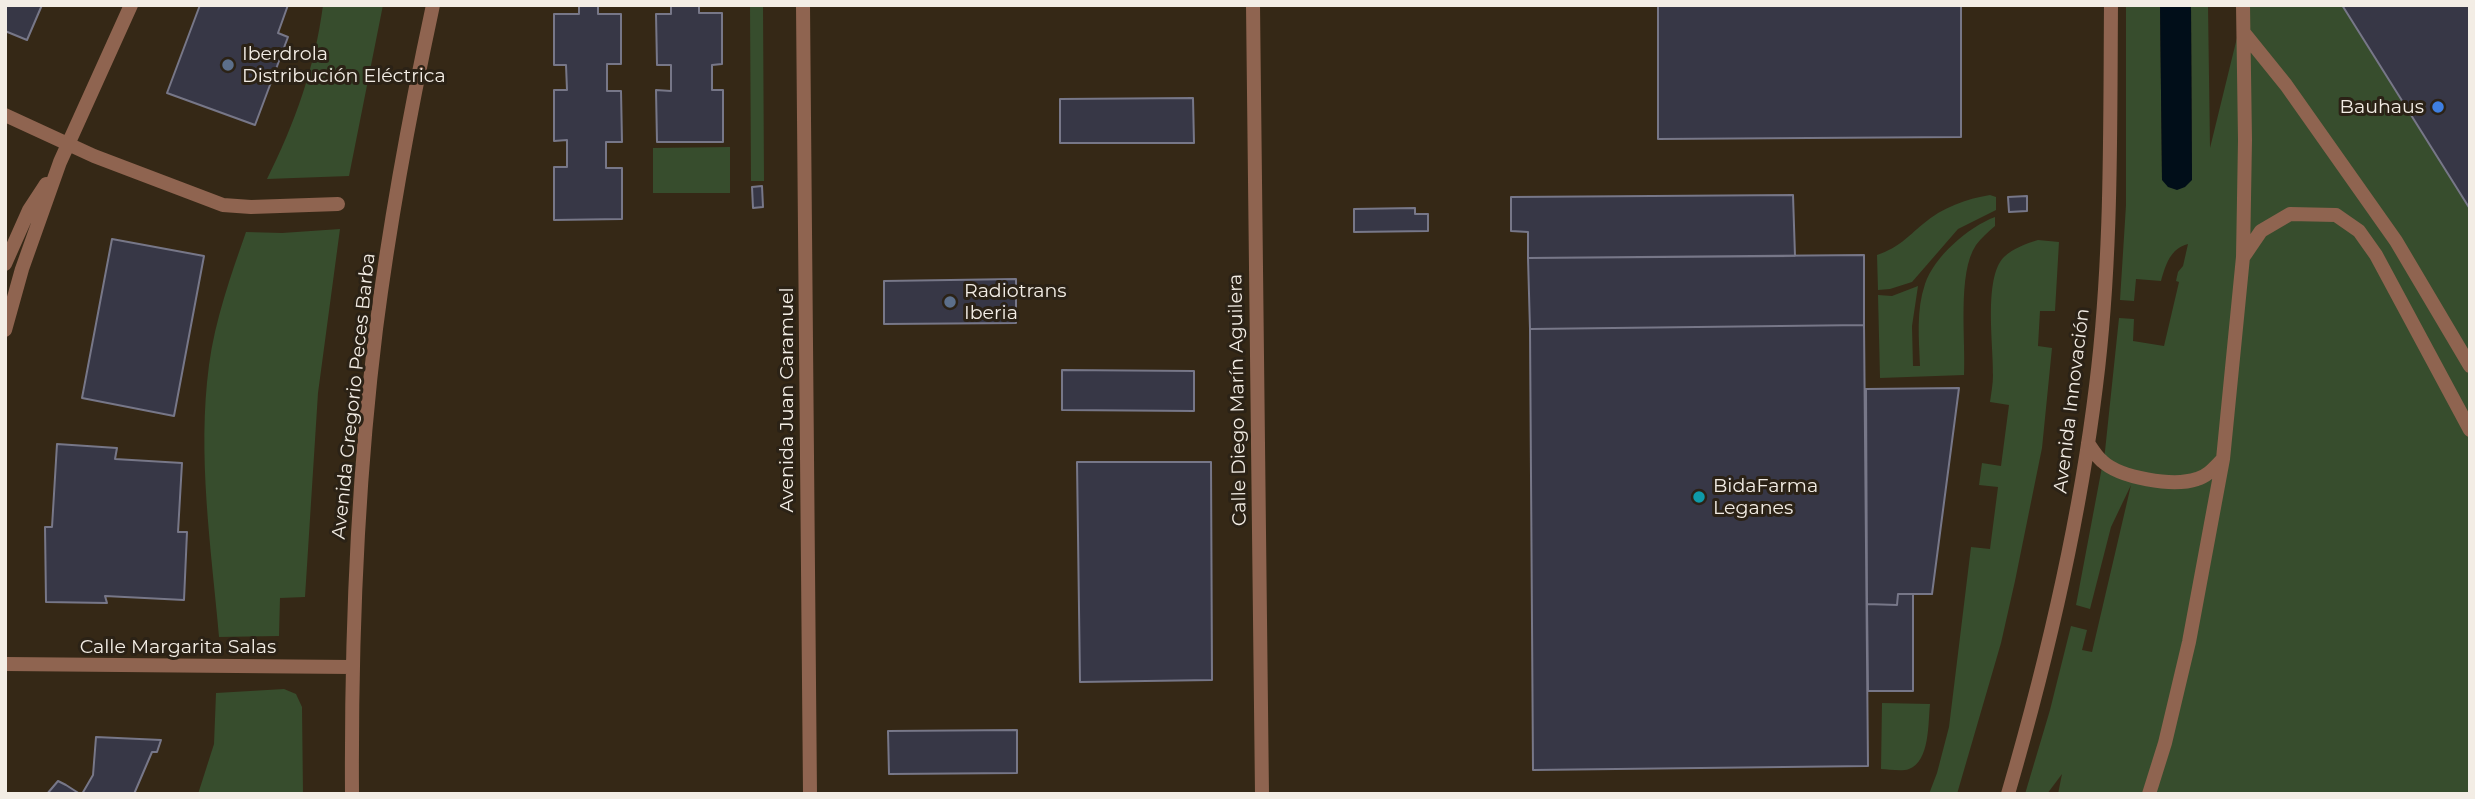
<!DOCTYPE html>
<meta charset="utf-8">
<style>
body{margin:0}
#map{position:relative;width:2475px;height:799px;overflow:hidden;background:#2b2216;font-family:Montserrat,sans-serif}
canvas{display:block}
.frame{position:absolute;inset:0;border:7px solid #f3ede5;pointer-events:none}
</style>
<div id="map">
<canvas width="2475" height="799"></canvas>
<div class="frame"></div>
</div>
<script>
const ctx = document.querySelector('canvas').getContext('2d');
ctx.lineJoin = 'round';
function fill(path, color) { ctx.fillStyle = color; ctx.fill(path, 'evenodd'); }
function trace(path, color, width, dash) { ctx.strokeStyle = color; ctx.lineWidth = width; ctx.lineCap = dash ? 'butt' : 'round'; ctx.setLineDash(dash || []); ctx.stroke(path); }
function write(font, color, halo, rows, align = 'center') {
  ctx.font = font + ' Montserrat,sans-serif'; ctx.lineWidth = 6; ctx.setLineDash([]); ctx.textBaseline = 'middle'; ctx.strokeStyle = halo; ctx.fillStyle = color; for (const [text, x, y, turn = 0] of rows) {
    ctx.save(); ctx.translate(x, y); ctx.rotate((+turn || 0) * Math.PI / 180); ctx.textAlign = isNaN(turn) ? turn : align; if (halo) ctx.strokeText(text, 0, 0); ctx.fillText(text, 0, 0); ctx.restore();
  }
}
const built = new Path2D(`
 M 5,5 L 2470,5 L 2470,794 L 5,794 Z`);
const green = new Path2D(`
 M 323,5 L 383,5 L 349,176 L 267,179 C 295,123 315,67 323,5 Z
 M 750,5 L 763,5 L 764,181 L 751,181 Z
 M 2126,5 L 2160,5 L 2162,180 L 2192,180 L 2191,5 L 2208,5 L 2210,148 L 2245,5 L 2470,5 L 2470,794 L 2058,794 L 2062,774 L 2047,794 L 2025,794 L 2050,710 L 2071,626 L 2087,630 L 2082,650 L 2092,652 L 2131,485 L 2111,527 L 2090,609 L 2076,605 L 2105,451 L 2119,318 L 2134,319 L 2133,341 L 2164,346 L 2179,282 L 2176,281 L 2178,272 L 2183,266 L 2188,244 C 2170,249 2166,264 2161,281 L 2136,279 L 2134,301 L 2120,300 L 2126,205 Z
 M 730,147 L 730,193 L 653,193 L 653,148 Z
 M 1990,195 L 1996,197 L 1996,210 L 1958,229 L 1912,282 L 1890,289 L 1878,290 L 1877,255 C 1900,247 1906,238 1923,224 C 1943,207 1966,199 1990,195 Z
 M 1995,217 L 1995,226 C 1988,232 1981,238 1976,245 C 1957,273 1966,341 1964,375 L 1880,378 L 1878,295 L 1892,296 L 1918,286 L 1912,326 L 1913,366 L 1920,366 C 1919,339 1916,310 1925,284 C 1934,257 1968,227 1995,217 Z
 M 340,229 L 318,393 L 305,597 L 280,598 L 279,636 L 219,637 C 211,547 197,455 209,365 C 215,320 231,275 246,232 L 282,233 Z
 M 2038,240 L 2059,242 L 2055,311 L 2040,311 L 2038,346 L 2052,348 L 2042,448 L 2015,581 L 2001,643 L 1957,794 L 1929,794 L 1937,773 L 1949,727 L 1971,547 L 1990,549 L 1998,487 L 1979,485 L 1982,463 L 2001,466 L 2009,405 L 1990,402 C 1991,394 1993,384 1993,375 C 1994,347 1983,278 2004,257 C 2014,248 2025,244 2038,240 Z
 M 284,689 L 296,694 L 302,707 L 303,794 L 198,794 L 214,744 L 216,693 Z
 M 1882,703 L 1930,704 C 1928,723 1930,761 1909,769 C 1901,772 1889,769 1881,769 Z`);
const water = new Path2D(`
 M 2160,5 L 2191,5 L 2192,180 L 2185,187 L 2177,190 L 2168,187 L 2162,180 Z`);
const building = new Path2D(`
 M 5,5 L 42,5 L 27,40 L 5,31 Z
 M 200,5 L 288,5 L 278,33 L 288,37 L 255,125 L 167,93 Z
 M 579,5 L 598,5 L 598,14 L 621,14 L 621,64 L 607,64 L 607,91 L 621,91 L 622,142 L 606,142 L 606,168 L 622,168 L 622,219 L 554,220 L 554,167 L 567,167 L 567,140 L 554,141 L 554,90 L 567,90 L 566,65 L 554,65 L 554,14 L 579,14 Z
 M 671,5 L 699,5 L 699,13 L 722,13 L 722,64 L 712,65 L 712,90 L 723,90 L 723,142 L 657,142 L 656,90 L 671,91 L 671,65 L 657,65 L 656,14 L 671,14 Z
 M 1658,5 L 1961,5 L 1961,137 L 1658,139 Z
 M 2342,5 L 2470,5 L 2470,209 Z
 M 1193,98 L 1194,143 L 1060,143 L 1060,99 Z
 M 762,186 L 763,207 L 753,208 L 752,187 Z
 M 1793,195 L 1795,256 L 1528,258 L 1528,232 L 1511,231 L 1511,197 Z
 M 2027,196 L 2027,211 L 2009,212 L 2008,197 Z
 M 1415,208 L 1415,214 L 1428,214 L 1428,231 L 1354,232 L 1354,209 Z
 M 112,239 L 204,256 L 174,416 L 82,398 Z
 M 1864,255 L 1864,325 L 1530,329 L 1528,258 Z
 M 1016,279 L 1016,323 L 884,324 L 884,281 Z
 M 1864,325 L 1868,766 L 1533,770 L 1530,329 Z
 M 1062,370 L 1194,371 L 1194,411 L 1062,410 Z
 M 1959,388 L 1932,594 L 1898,594 L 1897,605 L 1867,604 L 1866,389 Z
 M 57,444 L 117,448 L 115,459 L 182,463 L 178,532 L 187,532 L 184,600 L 105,596 L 107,603 L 46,602 L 45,527 L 52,527 Z
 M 1077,462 L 1211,462 L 1212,680 L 1080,682 Z
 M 1898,594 L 1913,594 L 1913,691 L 1868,691 L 1867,604 L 1897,605 Z
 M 1017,730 L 1017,773 L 889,774 L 888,731 Z
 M 96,737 L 161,740 L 157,752 L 152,752 L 134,794 L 82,794 L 93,775 Z
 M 58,781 L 66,785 L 80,794 L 47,794 Z`);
const street = new Path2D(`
 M 803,5 L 810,794
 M 1253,5 L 1262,794
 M 2244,33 L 2286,85 L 2396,241 L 2470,366
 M 5,115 L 94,156 L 223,205 L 251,207 L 338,204
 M 2244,256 L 2261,231 L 2290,214 L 2336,215 L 2359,231 L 2376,255 L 2470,430
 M 5,264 L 29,210 L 46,184
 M 5,330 L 22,269 L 60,162 L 131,5
 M 2088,443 C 2092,449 2096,456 2102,461 C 2120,478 2173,487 2197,479 C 2208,476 2215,467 2223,459
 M 5,664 L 351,667
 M 352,794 C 351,639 357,483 376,329 C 390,220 410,112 433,5
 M 2008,794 C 2047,660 2079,525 2096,386 C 2112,259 2110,132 2111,5
 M 2149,794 L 2165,743 L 2189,642 L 2223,459 L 2243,257 L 2245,140 L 2243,5`);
const markers = [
 [228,65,7,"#5c6f8a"],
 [2438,107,7,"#3f7fe0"],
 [950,302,7,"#5c6f8a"],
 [1699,497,7,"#0f9aa8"]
];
const poiNames = [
 ["Iberdrola",242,54],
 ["Distribución Eléctrica",242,76],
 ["Bauhaus",2424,107,"right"],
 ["Radiotrans",964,291],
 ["Iberia",964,313],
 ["BidaFarma",1713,486],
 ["Leganes",1713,508]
];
const streetNames = [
 ["Avenida Gregorio Peces Barba",354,396,-84],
 ["Avenida Juan Caramuel",787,400,-90],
 ["Calle Diego Marín Aguilera",1238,400,-91],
 ["Avenida Innovación",2072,401,-83],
 ["Calle Margarita Salas",178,647]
];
fill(built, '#352816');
fill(green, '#374d2d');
fill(water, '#010e19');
fill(building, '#373746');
trace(building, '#778', 2);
trace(street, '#8f6450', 14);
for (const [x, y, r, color] of markers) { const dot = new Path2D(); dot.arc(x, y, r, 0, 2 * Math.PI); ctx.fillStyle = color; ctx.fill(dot); trace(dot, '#2b2216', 2.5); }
write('19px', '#f3ede5', '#2b2216', poiNames, 'left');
write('19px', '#f3ede5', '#2b2216', streetNames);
</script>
